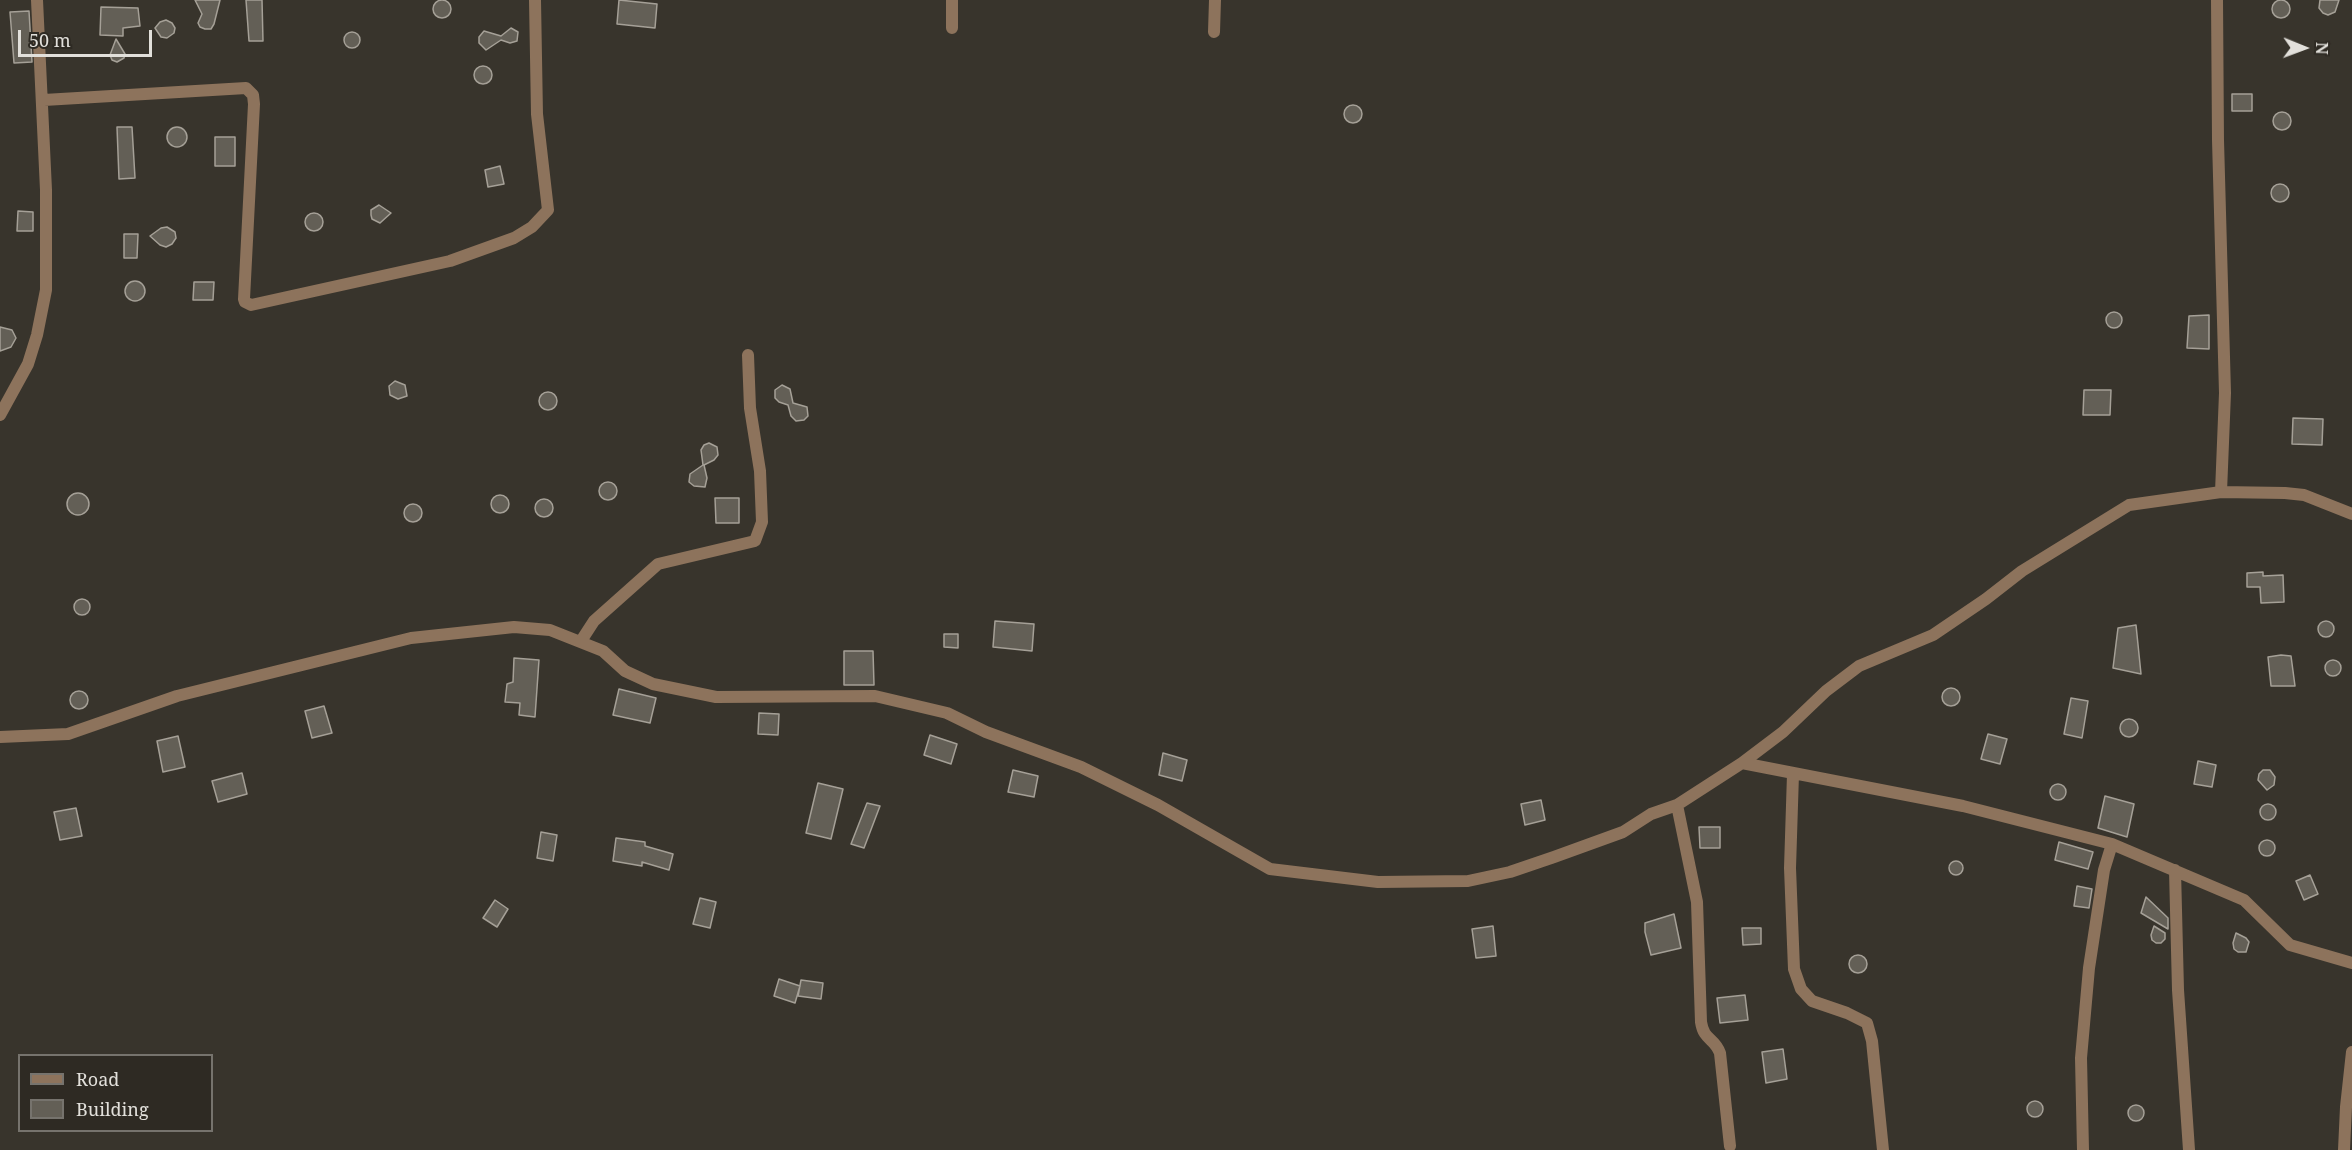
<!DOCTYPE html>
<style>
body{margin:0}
#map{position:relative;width:2352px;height:1150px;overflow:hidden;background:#38342c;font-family:"Noto Serif",serif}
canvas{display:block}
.legend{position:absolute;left:18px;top:1054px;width:195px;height:78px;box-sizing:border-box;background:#2e2a23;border:2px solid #76736d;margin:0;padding:8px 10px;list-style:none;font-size:18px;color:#e2e0db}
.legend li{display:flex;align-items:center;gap:12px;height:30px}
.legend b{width:30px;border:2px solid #76736d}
.north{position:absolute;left:2274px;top:18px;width:60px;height:60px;-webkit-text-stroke:4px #2e2a23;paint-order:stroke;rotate:91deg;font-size:16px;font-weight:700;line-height:24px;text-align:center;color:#e2e0db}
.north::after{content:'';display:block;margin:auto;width:21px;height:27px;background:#e2e0db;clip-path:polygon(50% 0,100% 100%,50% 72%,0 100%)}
.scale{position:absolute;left:18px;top:30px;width:134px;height:27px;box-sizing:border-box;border:3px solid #e2e0db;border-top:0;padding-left:8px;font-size:18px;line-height:21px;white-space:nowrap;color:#e2e0db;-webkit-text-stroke:4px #2e2a23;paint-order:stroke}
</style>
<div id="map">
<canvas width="2352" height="1150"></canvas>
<ul class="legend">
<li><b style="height:8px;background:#8d735c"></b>Road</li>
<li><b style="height:16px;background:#635f56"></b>Building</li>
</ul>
<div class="north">N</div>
<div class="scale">50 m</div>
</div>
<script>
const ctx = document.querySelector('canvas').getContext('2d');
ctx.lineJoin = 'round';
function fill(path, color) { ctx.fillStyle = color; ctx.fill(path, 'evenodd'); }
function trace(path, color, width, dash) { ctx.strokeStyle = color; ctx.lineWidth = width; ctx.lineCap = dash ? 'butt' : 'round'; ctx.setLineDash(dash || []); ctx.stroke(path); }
const building = new Path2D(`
 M 195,0 L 220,0 L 214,24 L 211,29 L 205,29 L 200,27 L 198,23 L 202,14 Z
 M 246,0 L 262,0 L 263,41 L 249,41 Z
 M 619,0 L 657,4 L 655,28 L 617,24 Z
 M 2320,0 L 2339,0 L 2335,12 L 2328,15 L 2323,13 L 2319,8 Z
 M2272 9a9 9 0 1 1 18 0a9 9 0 1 1-18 0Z
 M433 9a9 9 0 1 1 18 0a9 9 0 1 1-18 0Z
 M 101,7 L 138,8 L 140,26 L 123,28 L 123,36 L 100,35 Z
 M 29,11 L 32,62 L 14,63 L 10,12 Z
 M 166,20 L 172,23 L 175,28 L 174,33 L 167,38 L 161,37 L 155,28 L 160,22 Z
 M 511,28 L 518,32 L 517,41 L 510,43 L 501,40 L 486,50 L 479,43 L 479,37 L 484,31 L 501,36 Z
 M344 40a8 8 0 1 1 16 0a8 8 0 1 1-16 0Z
 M 116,39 L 125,54 L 124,58 L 117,62 L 112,60 L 110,55 Z
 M474 75a9 9 0 1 1 18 0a9 9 0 1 1-18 0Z
 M 2232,94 L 2252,94 L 2252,111 L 2232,111 Z
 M1344 114a9 9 0 1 1 18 0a9 9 0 1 1-18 0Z
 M2273 121a9 9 0 1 1 18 0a9 9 0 1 1-18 0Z
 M 117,127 L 132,127 L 135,178 L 119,179 Z
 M167 137a10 10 0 1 1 20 0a10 10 0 1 1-20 0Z
 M 215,137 L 235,137 L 235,166 L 215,166 Z
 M 500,166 L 504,184 L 488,187 L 485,170 Z
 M2271 193a9 9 0 1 1 18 0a9 9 0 1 1-18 0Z
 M 379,205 L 391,213 L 380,223 L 372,219 L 371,215 L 371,210 Z
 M 18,211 L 33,212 L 33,231 L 17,231 Z
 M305 222a9 9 0 1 1 18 0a9 9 0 1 1-18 0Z
 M 167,227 L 175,232 L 176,238 L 172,244 L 166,247 L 160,245 L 150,236 L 161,228 Z
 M 124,234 L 138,234 L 137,258 L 124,258 Z
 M125 291a10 10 0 1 1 20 0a10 10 0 1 1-20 0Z
 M 194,282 L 214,282 L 213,300 L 193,300 Z
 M2106 320a8 8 0 1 1 16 0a8 8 0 1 1-16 0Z
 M 2209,315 L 2209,349 L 2187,348 L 2189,316 Z
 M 0,327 L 12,330 L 16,338 L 11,347 L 0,351 Z
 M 395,381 L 405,385 L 407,396 L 398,399 L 390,395 L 389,386 Z
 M 782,385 L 790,389 L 793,403 L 807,407 L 808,416 L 804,420 L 796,421 L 791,416 L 788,405 L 779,402 L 775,398 L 775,390 Z
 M 2084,390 L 2111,390 L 2110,415 L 2083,415 Z
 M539 401a9 9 0 1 1 18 0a9 9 0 1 1-18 0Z
 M 2293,418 L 2323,419 L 2322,445 L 2292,444 Z
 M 709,443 L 717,447 L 718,455 L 714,460 L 704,465 L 707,478 L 705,487 L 694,486 L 689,482 L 690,474 L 703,465 L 701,450 L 704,445 Z
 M599 491a9 9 0 1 1 18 0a9 9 0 1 1-18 0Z
 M67 504a11 11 0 1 1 22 0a11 11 0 1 1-22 0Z
 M491 504a9 9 0 1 1 18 0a9 9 0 1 1-18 0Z
 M 715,498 L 739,498 L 739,523 L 716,523 Z
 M535 508a9 9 0 1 1 18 0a9 9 0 1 1-18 0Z
 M404 513a9 9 0 1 1 18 0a9 9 0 1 1-18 0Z
 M 2263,572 L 2263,576 L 2283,575 L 2284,602 L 2261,603 L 2260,587 L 2247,587 L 2247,573 Z
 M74 607a8 8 0 1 1 16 0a8 8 0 1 1-16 0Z
 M 995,621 L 1034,624 L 1032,651 L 993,647 Z
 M2318 629a8 8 0 1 1 16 0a8 8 0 1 1-16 0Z
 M 2136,625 L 2141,674 L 2113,668 L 2118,628 Z
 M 944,634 L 958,634 L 958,648 L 944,647 Z
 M 844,651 L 873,651 L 874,685 L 844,685 Z
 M 2281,655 L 2291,656 L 2295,686 L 2271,686 L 2268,657 Z
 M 514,658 L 539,660 L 535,717 L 519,715 L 520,703 L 505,702 L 507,684 L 513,682 Z
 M2325 668a8 8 0 1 1 16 0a8 8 0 1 1-16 0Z
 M1942 697a9 9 0 1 1 18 0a9 9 0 1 1-18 0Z
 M 619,689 L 656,698 L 650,723 L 613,715 Z
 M70 700a9 9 0 1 1 18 0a9 9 0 1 1-18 0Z
 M 2071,698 L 2088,701 L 2082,738 L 2064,734 Z
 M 324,706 L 332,733 L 312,738 L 305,711 Z
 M 759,713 L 779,714 L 778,735 L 758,734 Z
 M2120 728a9 9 0 1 1 18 0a9 9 0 1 1-18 0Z
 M 1988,734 L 2007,739 L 2000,764 L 1981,759 Z
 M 930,735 L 957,744 L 951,764 L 924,755 Z
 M 178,736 L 185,767 L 163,772 L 157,741 Z
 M 1163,753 L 1187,760 L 1182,781 L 1159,775 Z
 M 2198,761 L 2216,765 L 2212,787 L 2194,784 Z
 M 1013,770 L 1038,776 L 1034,797 L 1008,792 Z
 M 2263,770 L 2270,770 L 2275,777 L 2274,785 L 2267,790 L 2258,780 L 2259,774 Z
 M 242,773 L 247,794 L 218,802 L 212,781 Z
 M 818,783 L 843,789 L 831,839 L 806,833 Z
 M2050 792a8 8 0 1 1 16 0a8 8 0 1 1-16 0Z
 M 2105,796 L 2134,804 L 2127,837 L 2098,828 Z
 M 1541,800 L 1545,820 L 1525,825 L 1521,804 Z
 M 867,803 L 880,806 L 864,848 L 851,844 Z
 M2260 812a8 8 0 1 1 16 0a8 8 0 1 1-16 0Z
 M 76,808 L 82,836 L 60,840 L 54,812 Z
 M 1699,827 L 1720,827 L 1720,848 L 1700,848 Z
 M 541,832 L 557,835 L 553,861 L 537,858 Z
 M 616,838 L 645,842 L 645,846 L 673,854 L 669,870 L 642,862 L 642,866 L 613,861 Z
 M2259 848a8 8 0 1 1 16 0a8 8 0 1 1-16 0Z
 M 2059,842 L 2093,852 L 2088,869 L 2055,860 Z
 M1949 868a7 7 0 1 1 14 0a7 7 0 1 1-14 0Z
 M 2310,875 L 2318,894 L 2304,900 L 2296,881 Z
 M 2077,886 L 2092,889 L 2089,908 L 2074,906 Z
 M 2146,897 L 2168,918 L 2168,929 L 2141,913 Z
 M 700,898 L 716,902 L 710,928 L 693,924 Z
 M 495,900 L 508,909 L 497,927 L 483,918 Z
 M 1674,914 L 1681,948 L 1651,955 L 1645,932 L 1645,923 Z
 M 1493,926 L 1496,956 L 1476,958 L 1472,929 Z
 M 2154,926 L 2165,933 L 2165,939 L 2161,943 L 2156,943 L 2152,940 L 2151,935 Z
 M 1742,928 L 1761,928 L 1761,944 L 1743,945 Z
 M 2236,933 L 2246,938 L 2249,942 L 2246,952 L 2238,952 L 2234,949 L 2233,943 Z
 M1849 964a9 9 0 1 1 18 0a9 9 0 1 1-18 0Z
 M 779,979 L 800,986 L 795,1003 L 774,996 Z
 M 801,980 L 823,983 L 821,999 L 798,996 Z
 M 1745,995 L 1748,1020 L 1720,1023 L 1717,998 Z
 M 1783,1049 L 1787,1079 L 1766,1083 L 1762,1052 Z
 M2027 1109a8 8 0 1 1 16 0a8 8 0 1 1-16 0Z
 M2128 1113a8 8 0 1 1 16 0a8 8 0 1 1-16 0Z`);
const street = new Path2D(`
 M 952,0 L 952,28
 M 2217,0 L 2218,140 L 2225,393 L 2221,492
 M 1214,32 L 1215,0
 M 44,100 L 246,88 L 253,95 L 254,104 L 244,299 L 245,302 L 251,305 L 450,261 L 514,238 L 532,227 L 548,210 L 537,114 L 535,0
 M 0,415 L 28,364 L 37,335 L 46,290 L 46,190 L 37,0
 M 581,641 L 594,621 L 658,564 L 755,541 L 762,522 L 760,471 L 750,408 L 748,355
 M 0,737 L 68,734 L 177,696 L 411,638 L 514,627 L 550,630 L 603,651 L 625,671 L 653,684 L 716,697 L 875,696 L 947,713 L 986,732 L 1081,767 L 1158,805 L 1270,869 L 1378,882 L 1468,881 L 1510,872 L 1554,857 L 1623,832 L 1651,814 L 1677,805 L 1742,763 L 1783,732 L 1826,691 L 1859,666 L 1933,635 L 1986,599 L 2022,571 L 2129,505 L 2221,492 L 2285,493 L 2304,495 L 2352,514
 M 1742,763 L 1963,806 L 2112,844 L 2244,900 L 2290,945 L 2352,963
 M 1793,774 L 1790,868 L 1794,969 L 1801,989 L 1812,1001 L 1847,1013 L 1867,1023 L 1872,1041 L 1883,1150
 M 1677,805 L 1697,902 L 1701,1022 C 1704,1041 1714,1037 1720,1053 L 1730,1146
 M 2175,870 L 2178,990 L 2189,1150
 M 2083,1150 L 2081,1058 L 2089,968 L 2104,870 L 2112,844
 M 2344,1150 L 2346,1107 L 2352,1052`);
fill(building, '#635f56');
trace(building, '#a5a097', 1.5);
trace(street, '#8d735c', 12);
</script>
